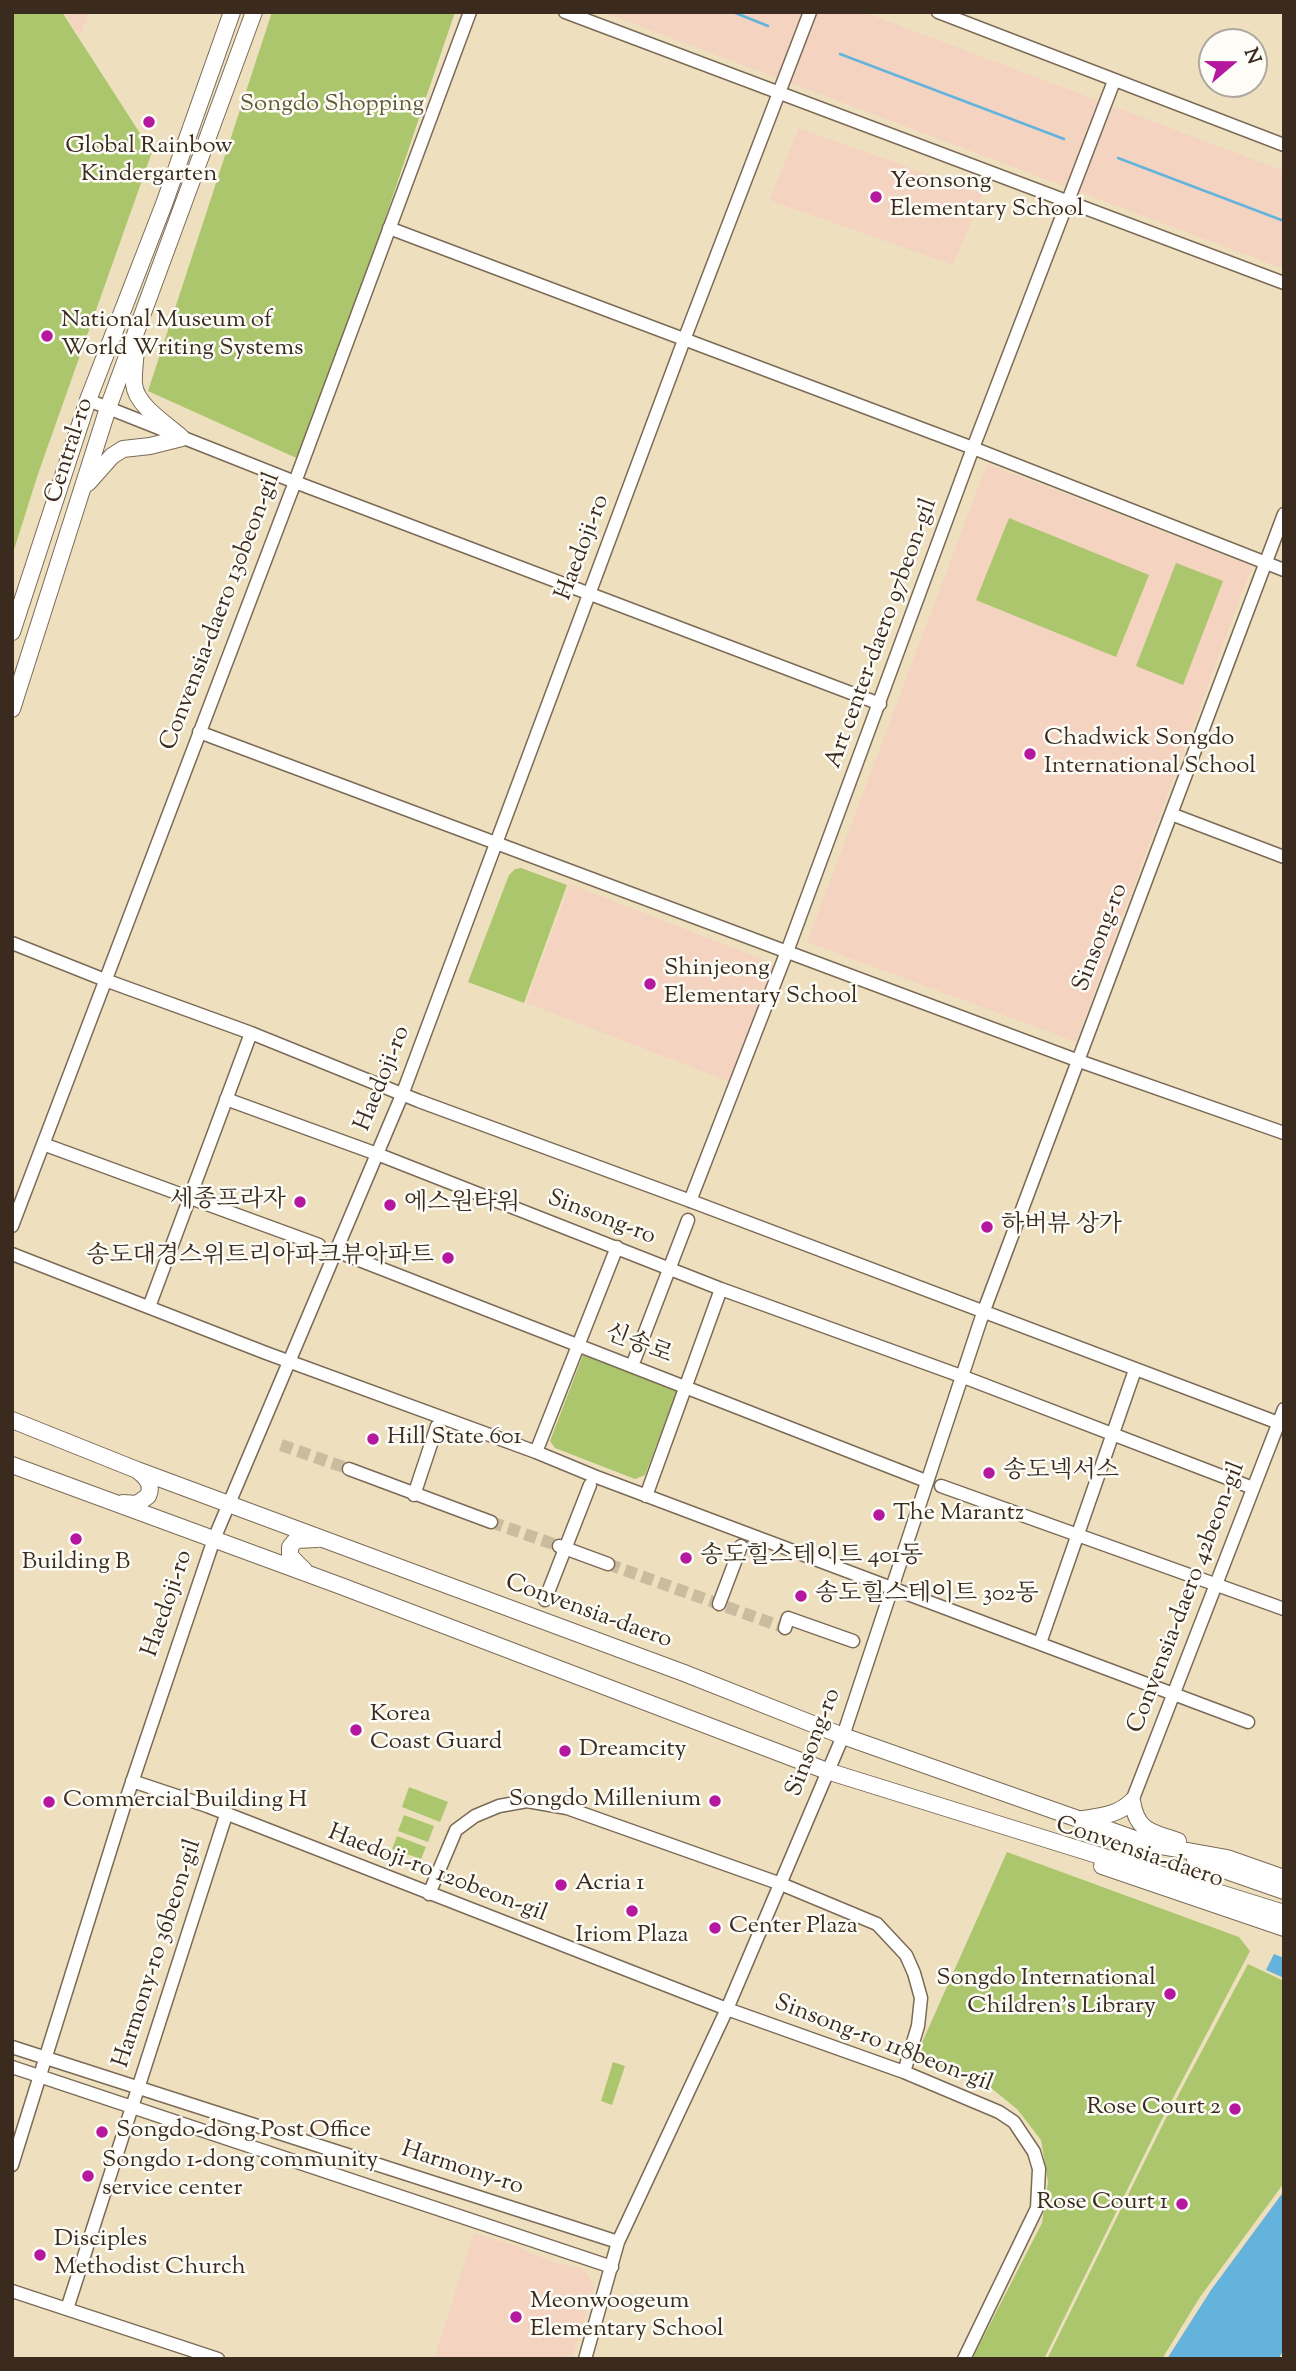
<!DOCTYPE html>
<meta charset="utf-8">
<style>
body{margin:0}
#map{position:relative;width:1296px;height:2371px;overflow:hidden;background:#eee0bf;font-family:"Sorts Mill Goudy",serif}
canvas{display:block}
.frame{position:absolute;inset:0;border:14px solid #3b2a1e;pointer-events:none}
.north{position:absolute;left:1198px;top:28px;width:70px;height:70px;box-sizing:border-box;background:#fdfcf7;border:2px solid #afa8a0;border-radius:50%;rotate:70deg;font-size:19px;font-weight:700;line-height:28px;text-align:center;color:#3b2a1e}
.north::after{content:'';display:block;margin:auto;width:24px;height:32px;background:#b5179e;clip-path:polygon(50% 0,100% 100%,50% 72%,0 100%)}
</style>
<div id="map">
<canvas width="1296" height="2371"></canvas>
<div class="frame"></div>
<div class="north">N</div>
</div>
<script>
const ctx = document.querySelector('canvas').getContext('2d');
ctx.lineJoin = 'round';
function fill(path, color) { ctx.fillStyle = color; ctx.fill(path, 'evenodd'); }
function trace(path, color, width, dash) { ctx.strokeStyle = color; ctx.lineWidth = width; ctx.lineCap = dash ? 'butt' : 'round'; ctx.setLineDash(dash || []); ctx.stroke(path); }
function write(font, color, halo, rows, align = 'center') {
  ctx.font = font + ' "Sorts Mill Goudy","Noto Serif KR",serif'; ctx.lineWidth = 5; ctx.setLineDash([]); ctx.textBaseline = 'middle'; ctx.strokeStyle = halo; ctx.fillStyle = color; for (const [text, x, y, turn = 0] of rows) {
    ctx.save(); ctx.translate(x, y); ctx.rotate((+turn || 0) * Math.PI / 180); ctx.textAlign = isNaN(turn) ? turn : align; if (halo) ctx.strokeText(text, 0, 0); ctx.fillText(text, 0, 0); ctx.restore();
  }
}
const built = new Path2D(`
 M 64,12 L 89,12 L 80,36 Z
 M 602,12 L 864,12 L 1284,171 L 1284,269 Z
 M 799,128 L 983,194 L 953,265 L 769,200 Z
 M 987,464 L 1252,566 L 1076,1042 L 807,942 Z
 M 570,884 L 774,964 L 730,1082 L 526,1003 Z
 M 474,2233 L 516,2246 L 549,2261 L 580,2268 L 589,2276 L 594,2288 L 572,2359 L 434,2359 Z`);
const green = new Path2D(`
 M 12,12 L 62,12 L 152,152 L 38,474 L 12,556 Z
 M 272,12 L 455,12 L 303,461 L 148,391 Z
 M 1009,518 L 1149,575 L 1116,657 L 976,600 Z
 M 1176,563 L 1223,581 L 1183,685 L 1136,666 Z
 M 521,868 L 567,885 L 524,1003 L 468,982 L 509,875 L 515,869 Z
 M 583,1355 L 677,1391 L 645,1475 L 635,1479 L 555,1448 L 550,1441 Z
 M 409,1787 L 448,1802 L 440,1822 L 402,1807 Z
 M 404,1815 L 434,1826 L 428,1842 L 398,1831 Z
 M 397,1836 L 426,1847 L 421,1859 L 392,1849 Z
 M 1007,1852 L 1239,1937 L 1250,1951 L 1162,2119 L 1044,2359 L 972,2359 L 1042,2223 L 1048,2182 L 1041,2140 L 1017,2109 L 991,2088 L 916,2056 Z
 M 1248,1964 L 1284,1981 L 1284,2183 L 1200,2297 L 1162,2359 L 1047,2359 L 1164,2122 Z
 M 613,2062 L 625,2066 L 612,2105 L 601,2101 Z`);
const water = new Path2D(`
 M 1274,1954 L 1284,1958 L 1284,1978 L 1266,1970 Z
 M 1284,2191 L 1284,2350 L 1278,2359 L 1167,2359 L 1211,2290 Z`);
const stream = new Path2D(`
 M 733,12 L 768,26
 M 840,54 L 1064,139
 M 1118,158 L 1284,221`);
const minorTunnel = new Path2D(`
 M 281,1445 L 349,1469
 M 491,1522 L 559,1546
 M 608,1564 L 785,1628`);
const minor = new Path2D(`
 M 565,12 L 1284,283
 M 938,12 L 1284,145
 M 389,228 L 973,448 L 1284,570
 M 88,400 L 295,482 L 880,704
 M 199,732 L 1079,1061 L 1284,1133
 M 1171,814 L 1284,857
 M 12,943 L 105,980 L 251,1033 L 419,1101 L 696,1203 L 1284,1425
 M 226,1099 L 377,1154 L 721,1289 L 961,1376 L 1253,1488
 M 43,1144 L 319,1245
 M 690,1201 L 791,941 L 973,448 L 1114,81
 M 12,1226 L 295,482 L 470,12
 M 336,1251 L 926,1481
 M 12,1254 L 266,1353 L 536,1452 L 594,1476 L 1248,1722
 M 149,1307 L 251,1033
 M 632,1366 L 688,1220
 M 536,1452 L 617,1247
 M 349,1469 L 491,1522
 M 941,1486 L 1284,1609
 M 414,1495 L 437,1426
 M 646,1496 L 721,1289
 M 559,1546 L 608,1564
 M 545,1600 L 590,1485
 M 719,1604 L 741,1546
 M 785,1628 L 788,1618 L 853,1641
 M 1040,1643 L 1135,1370
 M 132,1781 L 207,1806 L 727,2009 L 904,2072 L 999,2112 L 1014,2122 L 1034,2152 L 1039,2169 L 1037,2208 L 964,2359
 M 1132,1801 L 1284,1409
 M 429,1894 L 456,1830 L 475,1816 L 499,1806 L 527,1801 L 567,1808 L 781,1884 L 877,1924 L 906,1955 L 914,1973 L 921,1998 L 918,2026 L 904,2072
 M 12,2047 L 618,2242
 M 12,2067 L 612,2267
 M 12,2165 L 126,1800 L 214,1539 L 402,1095 L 684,340 L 810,12
 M 12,2291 L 218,2359
 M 67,2309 L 226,1815
 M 585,2359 L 618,2242 L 727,2009 L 843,1736 L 983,1313 L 1284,514`);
const major = new Path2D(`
 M 136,345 C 136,358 133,372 134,384 C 136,406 167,424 182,438
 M 88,483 L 112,456 L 123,449 L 150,446 L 182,438
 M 12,632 L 88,400 L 164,204 L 232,12
 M 12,709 L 108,408 L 254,12
 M 12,1420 L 137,1470 L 684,1673 L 843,1736 L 1149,1844 L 1227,1858 L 1284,1878
 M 12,1465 L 341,1586 L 827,1771 L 1284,1913
 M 123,1503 L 137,1504 L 148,1496 C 153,1485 147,1478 138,1471
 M 305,1571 L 290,1556 L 290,1547 L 296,1540 L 317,1539
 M 1132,1801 C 1137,1832 1152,1832 1178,1841
 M 1083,1819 C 1102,1816 1118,1815 1132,1801
 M 1195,1860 L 1284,1891
 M 1102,1866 L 1284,1928`);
const markers = [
 [149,122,7,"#b5179e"],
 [876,197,7,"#b5179e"],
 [47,336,7,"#b5179e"],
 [1030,754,7,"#b5179e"],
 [650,984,7,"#b5179e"],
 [300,1202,7,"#b5179e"],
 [390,1205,7,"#b5179e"],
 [987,1227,7,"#b5179e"],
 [448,1258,7,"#b5179e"],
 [373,1439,7,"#b5179e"],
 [989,1473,7,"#b5179e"],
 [879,1515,7,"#b5179e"],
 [76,1539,7,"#b5179e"],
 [686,1558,7,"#b5179e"],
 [801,1596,7,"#b5179e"],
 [356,1730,7,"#b5179e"],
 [565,1751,7,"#b5179e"],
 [715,1801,7,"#b5179e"],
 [49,1802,7,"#b5179e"],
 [561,1885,7,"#b5179e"],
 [632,1911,7,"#b5179e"],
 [715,1928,7,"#b5179e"],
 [1170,1994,7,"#b5179e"],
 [1235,2109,7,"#b5179e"],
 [102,2132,7,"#b5179e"],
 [88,2176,7,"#b5179e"],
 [1182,2204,7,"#b5179e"],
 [40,2255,7,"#b5179e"],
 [516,2317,7,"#b5179e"]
];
const parkNames = [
 ["Songdo Shopping",332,106]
];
const poiNames = [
 ["Global Rainbow",149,148,"center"],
 ["Kindergarten",149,176,"center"],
 ["Yeonsong",890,183],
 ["Elementary School",890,211],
 ["National Museum of",61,322],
 ["World Writing Systems",61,350],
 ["Chadwick Songdo",1044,740],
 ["International School",1044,768],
 ["Shinjeong",664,970],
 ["Elementary School",664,998],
 ["세종프라자",286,1202,"right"],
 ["에스원타워",404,1205],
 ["하버뷰 상가",1001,1227],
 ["송도대경스위트리아파크뷰아파트",434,1258,"right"],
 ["Hill State 601",387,1439],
 ["송도넥서스",1003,1473],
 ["The Marantz",893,1515],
 ["송도힐스테이트 401동",700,1558],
 ["Building B",76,1564,"center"],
 ["송도힐스테이트 302동",815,1596],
 ["Korea",370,1716],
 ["Coast Guard",370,1744],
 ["Dreamcity",579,1751],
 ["Songdo Millenium",701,1801,"right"],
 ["Commercial Building H",63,1802],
 ["Acria 1",575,1885],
 ["Center Plaza",729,1928],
 ["Iriom Plaza",632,1937,"center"],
 ["Songdo International",1156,1980,"right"],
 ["Children's Library",1156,2008,"right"],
 ["Rose Court 2",1221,2109,"right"],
 ["Songdo-dong Post Office",116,2132],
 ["Songdo 1-dong community",102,2162],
 ["service center",102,2190],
 ["Rose Court 1",1168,2204,"right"],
 ["Disciples",54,2241],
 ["Methodist Church",54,2269],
 ["Meonwoogeum",530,2303],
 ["Elementary School",530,2331]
];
const streetNames = [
 ["Central-ro",71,451,-72],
 ["Haedoji-ro",584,548,-69],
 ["Convensia-daero 130beon-gil",222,612,-69],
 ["Art center-daero 97beon-gil",883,634,-70],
 ["Sinsong-ro",1102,938,-69],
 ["Haedoji-ro",384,1079,-68],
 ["Sinsong-ro",601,1219,21],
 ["신송로",638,1346,21],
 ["Convensia-daero 42beon-gil",1188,1598,-69],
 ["Haedoji-ro",169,1604,-71],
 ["Convensia-daero",588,1613,20],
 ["Sinsong-ro",815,1743,-69],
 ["Convensia-daero",1139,1854,19],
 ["Haedoji-ro 120beon-gil",437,1875,21],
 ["Harmony-ro 36beon-gil",159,1954,-72],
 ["Sinsong-ro 118beon-gil",883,2045,21],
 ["Harmony-ro",462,2170,18]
];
fill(built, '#f4d3c1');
fill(green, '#abc66c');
fill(water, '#63b3dd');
trace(stream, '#63b3dd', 2.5);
trace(minorTunnel, '#cabc9f', 12, [12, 6]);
trace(minor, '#7a6a56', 15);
trace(major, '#7a6a56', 18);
trace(minor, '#fff', 12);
trace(major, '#fff', 16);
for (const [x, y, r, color] of markers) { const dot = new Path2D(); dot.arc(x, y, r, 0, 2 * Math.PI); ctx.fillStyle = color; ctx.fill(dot); trace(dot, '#fdfcf7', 2.5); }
write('24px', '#5d5935', '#fdfcf7', parkNames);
write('24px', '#3b2a1e', '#fdfcf7', poiNames, 'left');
write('24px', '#3b2a1e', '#fdfcf7', streetNames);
</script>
